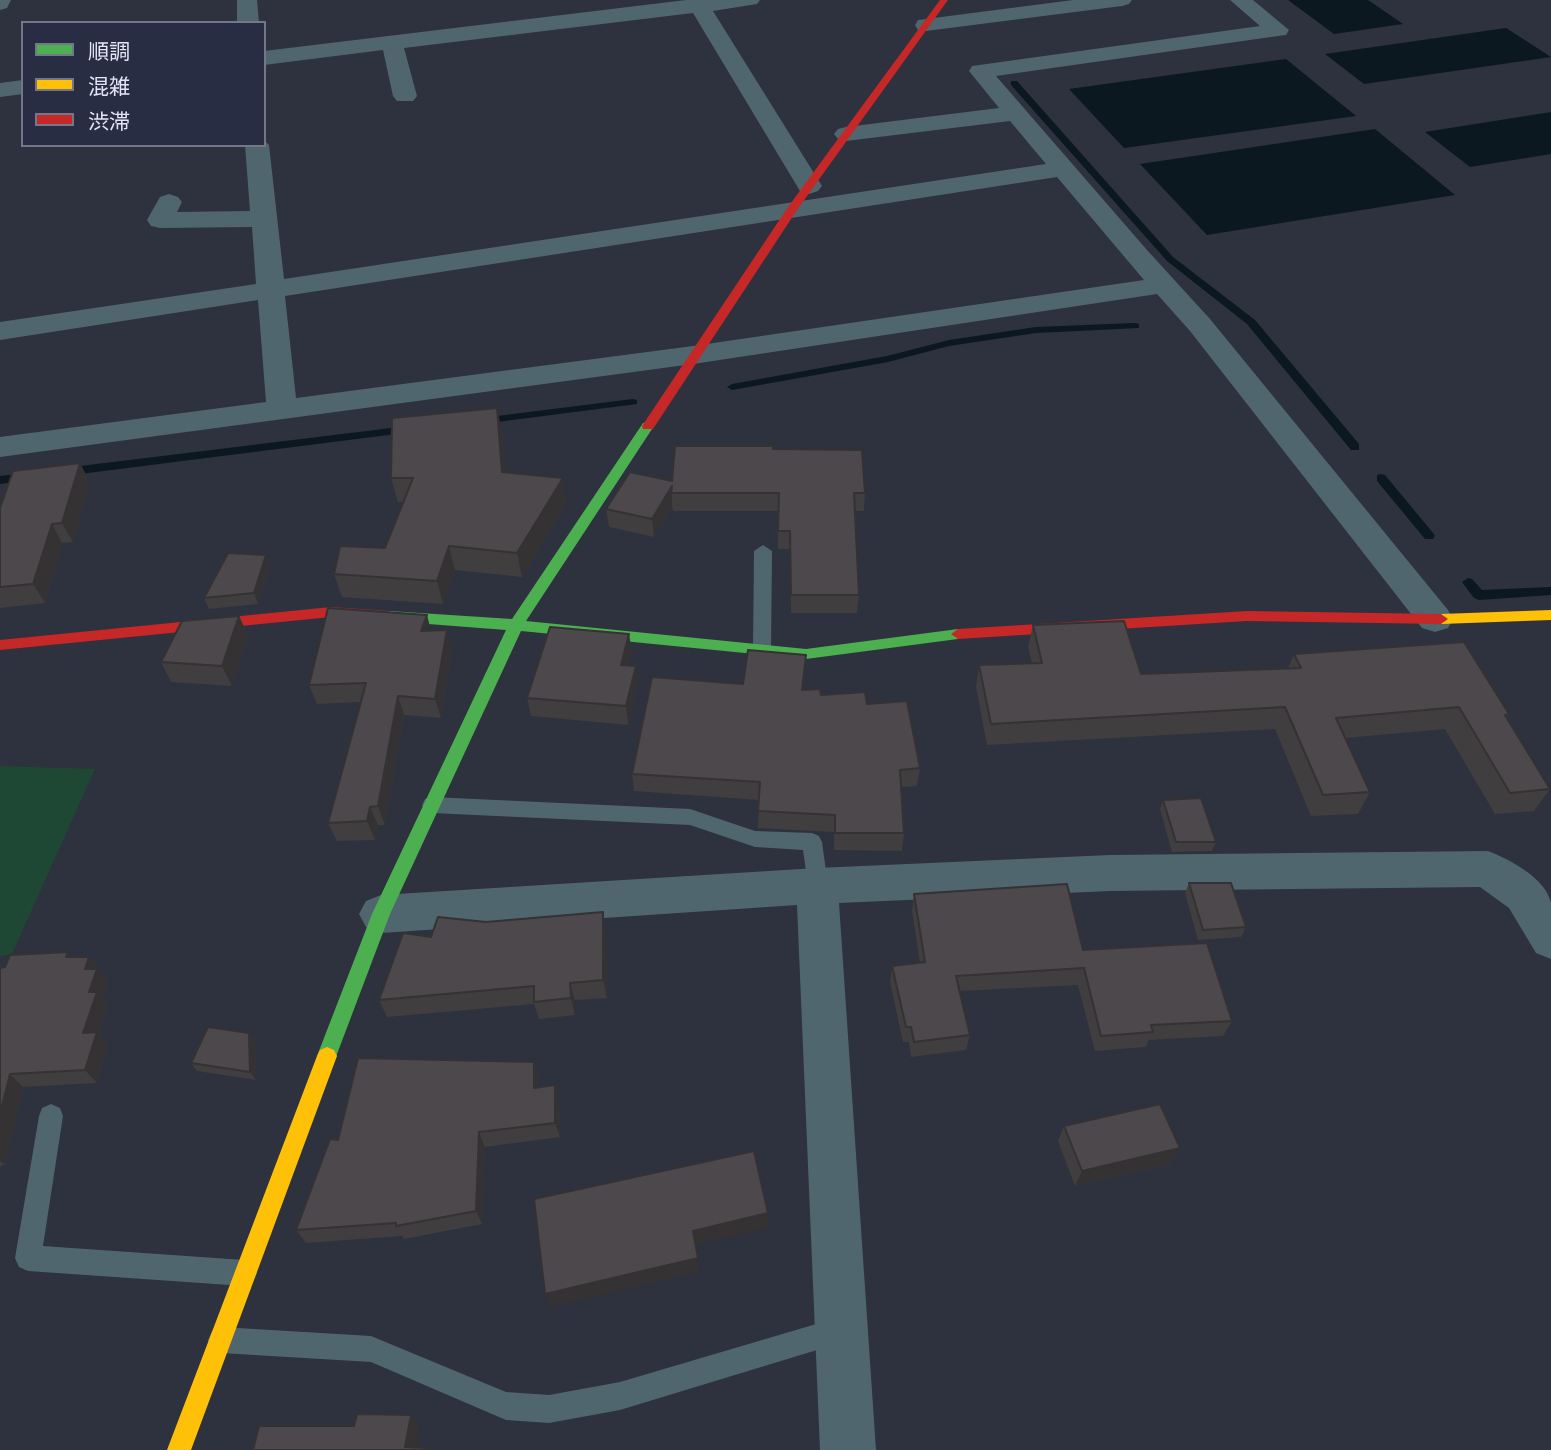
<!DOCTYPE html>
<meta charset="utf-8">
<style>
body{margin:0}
#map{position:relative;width:1551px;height:1450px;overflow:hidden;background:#2e313e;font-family:"Roboto Serif","Noto Sans JP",serif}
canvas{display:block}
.legend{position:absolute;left:21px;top:21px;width:245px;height:126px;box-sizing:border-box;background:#282d44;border:2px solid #72778a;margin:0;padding:9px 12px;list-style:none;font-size:21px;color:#e1e5f4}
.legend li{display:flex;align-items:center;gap:14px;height:35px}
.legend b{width:35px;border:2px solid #72778a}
</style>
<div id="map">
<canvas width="1551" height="1450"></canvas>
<ul class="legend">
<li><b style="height:9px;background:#4caf50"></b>順調</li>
<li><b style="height:9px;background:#ffc107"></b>混雑</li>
<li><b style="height:9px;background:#c62828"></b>渋滞</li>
</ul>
</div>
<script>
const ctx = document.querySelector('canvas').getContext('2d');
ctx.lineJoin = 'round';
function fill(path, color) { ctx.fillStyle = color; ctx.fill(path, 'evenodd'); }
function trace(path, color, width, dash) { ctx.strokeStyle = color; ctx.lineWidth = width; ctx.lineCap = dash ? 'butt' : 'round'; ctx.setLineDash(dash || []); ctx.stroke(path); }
const green = new Path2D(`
 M 0,766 L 95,769 L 12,954 L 0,956 Z`);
const water = new Path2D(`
 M 1288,0 L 1368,0 L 1403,24 L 1334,34 Z
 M 1506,28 L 1551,57 L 1364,84 L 1325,54 Z
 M 1286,59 L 1356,116 L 1124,148 L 1069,89 Z
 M 1551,112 L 1551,154 L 1470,167 L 1425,132 Z
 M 1375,129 L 1455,195 L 1207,235 L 1140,164 Z`);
const stream = new Path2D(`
 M 1011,81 L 1017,81 L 1173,257 L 1255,320 L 1359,444 L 1359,450 L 1351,450 L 1247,324 L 1167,261 L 1011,85 Z
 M 1135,323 L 1139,324 L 1139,328 L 1036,333 L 949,346 L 888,362 L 732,390 L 727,387 L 732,384 L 887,356 L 949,340 L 1036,327 Z
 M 633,399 L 637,400 L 637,404 L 481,424 L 475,421 L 481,418 Z
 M 408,426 L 414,430 L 412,432 L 64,476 L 58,472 L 64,468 Z
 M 26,473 L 32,477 L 30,480 L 0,484 L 0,476 Z
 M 1381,474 L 1385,475 L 1433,533 L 1435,536 L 1433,539 L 1425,539 L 1377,481 L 1377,475 Z
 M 1468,578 L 1472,579 L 1482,590 L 1551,587 L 1551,595 L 1479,600 L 1474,598 L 1462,582 Z`);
const lane = new Path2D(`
 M 763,545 L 772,551 L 771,649 L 768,654 L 756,654 L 753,649 L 754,551 Z
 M 432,797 L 690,809 L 755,831 L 812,833 L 819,836 L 822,842 L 828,886 L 825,892 L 817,895 L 809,892 L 803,850 L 755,847 L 690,825 L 432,813 L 425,811 L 422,805 L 425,799 Z
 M 51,1104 L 60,1108 L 63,1116 L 43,1246 L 244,1260 L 253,1264 L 257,1273 L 253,1282 L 244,1286 L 28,1271 L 19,1267 L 15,1258 L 39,1116 L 42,1108 Z
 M 840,1317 L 849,1321 L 853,1330 L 849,1339 L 840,1343 L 620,1410 L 549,1423 L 506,1420 L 371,1362 L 221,1353 L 212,1349 L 208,1340 L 212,1331 L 221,1327 L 371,1336 L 506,1392 L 549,1395 L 620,1382 Z`);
const street = new Path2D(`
 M 0,0 L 11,0 L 7,8 L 0,10 Z
 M 237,0 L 257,0 L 259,23 L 237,23 Z
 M 686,0 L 760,0 L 757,4 L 713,11 L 822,186 L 818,191 L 809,194 L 800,191 L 693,13 L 404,48 L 417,96 L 413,101 L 397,101 L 393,96 L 383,50 L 264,65 L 264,51 Z
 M 1073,0 L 1132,0 L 1129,4 L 1122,6 L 926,31 L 918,30 L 915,25 L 918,20 L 926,19 Z
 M 1230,0 L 1253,0 L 1289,30 L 1286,35 L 1278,36 L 996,76 L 1147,250 L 1210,319 L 1448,610 L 1453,619 L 1448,628 L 1435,632 L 1422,628 L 1190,331 L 1157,294 L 693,364 L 0,457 L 0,437 L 266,402 L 258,300 L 0,340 L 0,322 L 256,284 L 252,227 L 160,228 L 151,226 L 147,220 L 160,197 L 169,194 L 178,197 L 182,202 L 177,212 L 250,211 L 245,145 L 264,145 L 264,140 L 269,145 L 284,279 L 1046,164 L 1010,121 L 846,141 L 838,139 L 834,134 L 838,129 L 846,127 L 999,108 L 969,71 L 972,66 L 1260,26 ZM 1057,177 L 1144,280 L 693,346 L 296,398 L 285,296 Z
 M 23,80 L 23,94 L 0,97 L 0,83 Z
 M 1488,851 C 1509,859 1546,878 1551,903 C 1551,920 1551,942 1551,959 L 1536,953 L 1509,908 L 1480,887 L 1110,891 L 839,903 L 876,1450 L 820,1450 L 797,905 L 381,933 L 366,927 L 359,914 L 366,901 L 381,895 L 817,868 L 1110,855 Z`);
const fast = new Path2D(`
 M 648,422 L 654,426 L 526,621 L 806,649 L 958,629 L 965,634 L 958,639 L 806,659 L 521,631 L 390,914 L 334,1062 L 327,1065 L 320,1062 L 317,1056 L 372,914 L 506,630 L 389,621 L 382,616 L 389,611 L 512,619 L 643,423 Z`);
const slow = new Path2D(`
 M 1551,610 L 1551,620 L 1441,624 L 1434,619 L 1441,614 Z
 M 327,1047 L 334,1050 L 337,1056 L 191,1450 L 167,1450 L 317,1056 L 320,1050 Z`);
const jam = new Path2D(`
 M 940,0 L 948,0 L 797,210 L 653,429 L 643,429 L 642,426 L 788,207 Z
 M 331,607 L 389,611 L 396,616 L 389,621 L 331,617 L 0,650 L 0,640 Z
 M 1247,611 L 1441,614 L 1448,619 L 1441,624 L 1247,621 L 958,639 L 951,634 L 958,629 Z`);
const wall = new Path2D(`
 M 502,431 L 505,473 L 567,502 L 522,577 L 455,570 L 443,604 L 342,597 L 334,574 L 385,548 L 404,502 L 398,502 L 391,478 Z
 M 773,449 L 865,493 L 864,511 L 855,511 L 859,595 L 857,613 L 791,613 L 790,549 L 778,549 L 778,511 L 673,511 L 672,506 L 654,537 L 609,527 L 606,509 L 672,481 Z
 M 90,482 L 73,542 L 62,543 L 45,603 L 0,608 L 0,508 Z
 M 266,555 L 270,565 L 258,604 L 209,609 L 204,598 Z
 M 239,616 L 248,636 L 232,686 L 171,682 L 161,662 Z
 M 1033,625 L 1141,674 L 1288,668 L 1294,654 L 1509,714 L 1507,718 L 1550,789 L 1534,811 L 1495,814 L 1445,729 L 1345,738 L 1370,792 L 1358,814 L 1311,816 L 1275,729 L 987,745 L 976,687 L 979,665 L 1032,663 L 1028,647 Z
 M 431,631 L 452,649 L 441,718 L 404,715 L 385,825 L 378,825 L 375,840 L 337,841 L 328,823 L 361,702 L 317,704 L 309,685 Z
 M 632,652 L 628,666 L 638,685 L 628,725 L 531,716 L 527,698 Z
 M 806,655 L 804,690 L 867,704 L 920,768 L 917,786 L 901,787 L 904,833 L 902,851 L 834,850 L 834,832 L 758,828 L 759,800 L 634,791 L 632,774 Z
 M 1163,800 L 1216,842 L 1212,851 L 1172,852 L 1160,809 Z
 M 1189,883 L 1246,927 L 1241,937 L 1198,940 L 1185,893 Z
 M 914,894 L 1083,950 L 1232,1021 L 1223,1036 L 1149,1040 L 1146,1047 L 1095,1051 L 1078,985 L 960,991 L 970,1035 L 966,1050 L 911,1057 L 909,1042 L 903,1042 L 890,982 L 892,966 L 920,963 L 912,911 Z
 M 486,922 L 606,930 L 607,998 L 575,1000 L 575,1015 L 539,1019 L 534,1004 L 387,1017 L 379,1000 L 431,937 Z
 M 72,957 L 89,957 L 108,983 L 103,999 L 108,1006 L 99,1034 L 108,1045 L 97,1083 L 23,1087 L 5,1165 L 1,1165 L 0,1169 L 0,968 Z
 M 249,1033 L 255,1042 L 256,1080 L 197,1071 L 191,1063 Z
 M 534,1062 L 539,1077 L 539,1087 L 555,1085 L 559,1100 L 560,1137 L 485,1147 L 482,1224 L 404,1239 L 402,1236 L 306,1243 L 296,1230 L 338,1140 Z
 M 1064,1126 L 1171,1164 L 1075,1186 L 1058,1141 Z`);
const shadedWall = new Path2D(`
 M 497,408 L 502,431 L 507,496 L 502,472 Z
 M 80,463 L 90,482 L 73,542 L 62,523 Z
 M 563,478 L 567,502 L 522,577 L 517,553 Z
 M 672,486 L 672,506 L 654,537 L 652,519 Z
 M 52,524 L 62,543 L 45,603 L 33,584 Z
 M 449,546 L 455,570 L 443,604 L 437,581 Z
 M 266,555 L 270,565 L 258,604 L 254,593 Z
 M 427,615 L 432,635 L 421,631 Z
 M 239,616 L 248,636 L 232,686 L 222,666 Z
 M 447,630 L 452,649 L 441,718 L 435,699 Z
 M 629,634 L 632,652 L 624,684 L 621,665 Z
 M 806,655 L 806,673 L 802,709 L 802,690 Z
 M 636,666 L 638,685 L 628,725 L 626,706 Z
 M 398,696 L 404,715 L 385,825 L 378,806 Z
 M 370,807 L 378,825 L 375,840 L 367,821 Z
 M 603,912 L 606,930 L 607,998 L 603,980 Z
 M 89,957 L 108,983 L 103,999 L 108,1006 L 99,1034 L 108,1045 L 97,1083 L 85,1070 L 83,1033 L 89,992 L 85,969 Z
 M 570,983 L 575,1000 L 575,1015 L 571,998 Z
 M 249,1033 L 255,1042 L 256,1080 L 250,1072 Z
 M 534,1062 L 539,1077 L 539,1103 L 534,1088 Z
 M 10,1074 L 23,1087 L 5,1165 L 0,1161 L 0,1114 Z
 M 555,1085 L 559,1100 L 560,1137 L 555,1123 Z
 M 479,1132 L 485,1147 L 482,1224 L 476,1211 Z
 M 1180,1148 L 1171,1164 L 1075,1186 L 1082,1171 Z
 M 768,1213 L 768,1228 L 695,1245 L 693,1231 Z
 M 698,1258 L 700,1272 L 551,1307 L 545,1294 Z
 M 411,1415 L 420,1426 L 416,1450 L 405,1447 Z`);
const building = new Path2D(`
 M 497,408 L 502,472 L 563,478 L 517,553 L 449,546 L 437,581 L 334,574 L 340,546 L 385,548 L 413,478 L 391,478 L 392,418 Z
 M 675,446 L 773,446 L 773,449 L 862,450 L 865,493 L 854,493 L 859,595 L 791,595 L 790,531 L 778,531 L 779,493 L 671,493 L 672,486 L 652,519 L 606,509 L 630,472 L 672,481 Z
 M 80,463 L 62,523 L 52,524 L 33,584 L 0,587 L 0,508 L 13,471 Z
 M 228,553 L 266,555 L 254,593 L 204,598 Z
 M 328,608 L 427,615 L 421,631 L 447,630 L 435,699 L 398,696 L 378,806 L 370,807 L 367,821 L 328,823 L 366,683 L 309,685 Z
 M 239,616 L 222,666 L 161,662 L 182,621 Z
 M 1124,621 L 1141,674 L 1301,668 L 1294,654 L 1464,642 L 1509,714 L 1505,715 L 1550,789 L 1510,793 L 1459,707 L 1336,718 L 1370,792 L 1323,795 L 1285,707 L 991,724 L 979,665 L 1042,663 L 1033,625 Z
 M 550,627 L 629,634 L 621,665 L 636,666 L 626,706 L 527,698 Z
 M 748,650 L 806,655 L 802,690 L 820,689 L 821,695 L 865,692 L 867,704 L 907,701 L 920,768 L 900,770 L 904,833 L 835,833 L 835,815 L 758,811 L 760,782 L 632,774 L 652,677 L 743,684 Z
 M 1201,798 L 1216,842 L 1176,842 L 1163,800 Z
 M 1189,883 L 1231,883 L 1246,927 L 1203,930 Z
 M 1067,884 L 1083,950 L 1207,943 L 1232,1021 L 1151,1025 L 1153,1032 L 1101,1036 L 1084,968 L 956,976 L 970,1035 L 914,1042 L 911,1027 L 906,1027 L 892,966 L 925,962 L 914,894 Z
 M 603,912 L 603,980 L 570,983 L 571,998 L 534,1002 L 534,986 L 379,1000 L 403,933 L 431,937 L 438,917 L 486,922 Z
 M 68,952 L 66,957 L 89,957 L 85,969 L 97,969 L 89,992 L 97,992 L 83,1033 L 97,1032 L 85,1070 L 10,1074 L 0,1114 L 0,968 L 5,967 L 10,955 Z
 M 208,1027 L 249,1033 L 250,1072 L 191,1063 Z
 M 358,1058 L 534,1062 L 534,1088 L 555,1085 L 555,1123 L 479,1132 L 476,1211 L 396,1226 L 396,1223 L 296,1230 L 330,1139 L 338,1140 Z
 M 1160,1104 L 1180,1148 L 1082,1171 L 1064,1126 Z
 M 754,1151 L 768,1213 L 693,1231 L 698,1258 L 545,1294 L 534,1199 Z
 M 357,1414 L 411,1415 L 405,1447 L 429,1448 L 429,1450 L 253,1450 L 259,1426 L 354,1426 Z`);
fill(green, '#1e4834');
fill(water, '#0b181f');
fill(stream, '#0b181f');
fill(lane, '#4f666f');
fill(street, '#4f666f');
fill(fast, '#4caf50');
fill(slow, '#ffc107');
fill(jam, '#c62828');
fill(wall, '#413e40');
fill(shadedWall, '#353234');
fill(building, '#4c484b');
trace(building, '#353234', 2);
</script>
